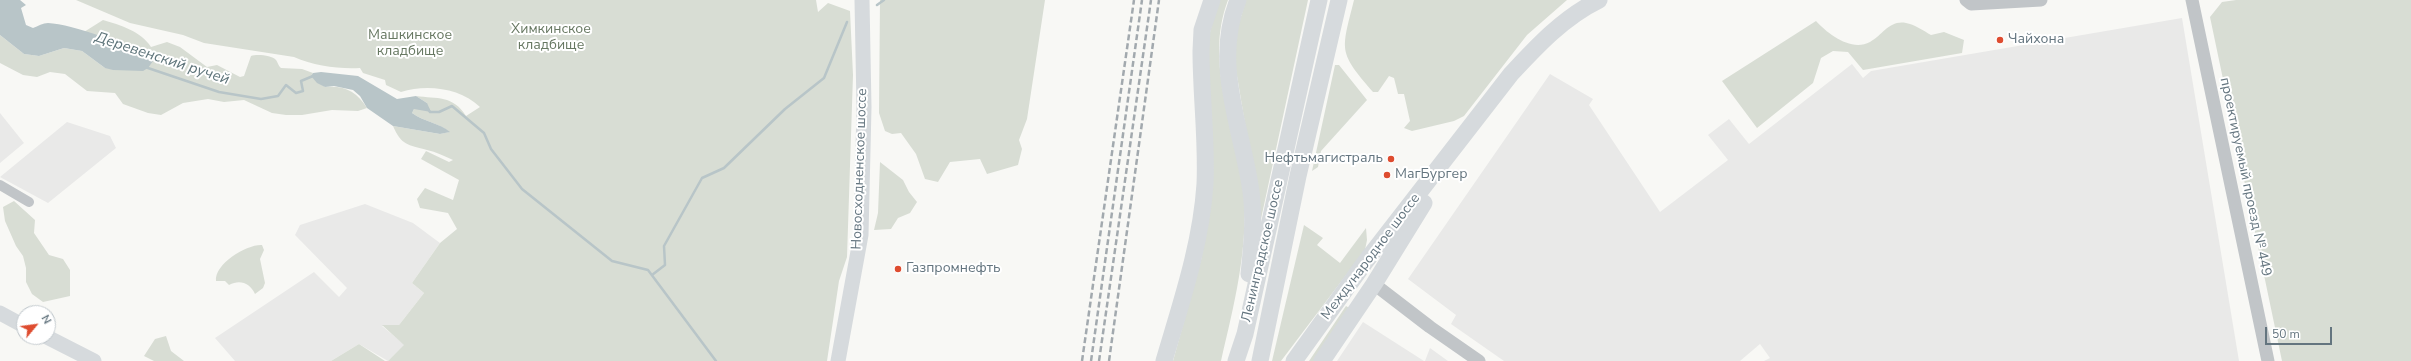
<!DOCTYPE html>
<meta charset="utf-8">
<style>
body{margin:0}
#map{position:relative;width:2411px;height:361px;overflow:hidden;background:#f8f8f5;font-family:"Nunito Sans",sans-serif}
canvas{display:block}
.north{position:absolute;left:16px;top:305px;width:40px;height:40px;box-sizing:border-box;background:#fff;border:1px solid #c1c8cc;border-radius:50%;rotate:61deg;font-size:11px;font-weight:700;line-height:16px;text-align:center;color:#64757f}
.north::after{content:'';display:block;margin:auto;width:14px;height:18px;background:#de4c2f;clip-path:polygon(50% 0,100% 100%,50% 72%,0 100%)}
.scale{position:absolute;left:2265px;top:327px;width:67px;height:18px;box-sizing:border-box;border:2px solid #64757f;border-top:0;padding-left:5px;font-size:12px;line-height:14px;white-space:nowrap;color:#64757f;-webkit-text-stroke:3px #fff;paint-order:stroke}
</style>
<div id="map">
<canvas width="2411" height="361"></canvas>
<div class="north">N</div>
<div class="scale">50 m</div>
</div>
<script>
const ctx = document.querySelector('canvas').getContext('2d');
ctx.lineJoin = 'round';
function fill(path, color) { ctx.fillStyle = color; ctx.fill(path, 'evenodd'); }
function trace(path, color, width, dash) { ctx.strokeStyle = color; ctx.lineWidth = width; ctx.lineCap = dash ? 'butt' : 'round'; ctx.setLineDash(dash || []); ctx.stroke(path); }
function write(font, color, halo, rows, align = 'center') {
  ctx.font = font + ' "Nunito Sans",sans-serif'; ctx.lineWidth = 4; ctx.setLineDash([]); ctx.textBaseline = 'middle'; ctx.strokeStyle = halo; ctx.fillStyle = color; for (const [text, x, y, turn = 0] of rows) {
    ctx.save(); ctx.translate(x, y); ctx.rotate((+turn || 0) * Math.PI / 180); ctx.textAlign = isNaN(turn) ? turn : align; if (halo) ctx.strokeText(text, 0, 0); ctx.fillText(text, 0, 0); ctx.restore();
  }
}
const built = new Path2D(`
 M 2182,18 L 2239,361 L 1764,361 L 1770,358 L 1760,344 L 1740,361 L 1504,361 L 1451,324 L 1456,315 L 1408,279 L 1550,74 L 1593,99 L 1589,105 L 1660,212 L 1728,160 L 1708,135 L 1729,119 L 1749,144 L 1852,64 L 1863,78 L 1871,71 Z
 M 0,113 L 24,143 L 0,163 Z
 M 67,122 L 110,136 L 116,148 L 48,203 L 0,177 Z
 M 365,204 L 413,223 L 440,243 L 412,283 L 424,293 L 399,325 L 382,326 L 405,345 L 388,361 L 359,344 L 331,361 L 235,361 L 215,338 L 314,272 L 339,297 L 347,288 L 295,235 L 300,225 Z
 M 1363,322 L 1424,361 L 1337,361 Z
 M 1430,348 L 1448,361 L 1425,361 Z`);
const green = new Path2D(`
 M 76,0 L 816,0 L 818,12 L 828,3 L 850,11 L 853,75 L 847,257 L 839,281 L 827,361 L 388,361 L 404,345 L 382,325 L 399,325 L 424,293 L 412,283 L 440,243 L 457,229 L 448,213 L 420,208 L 417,199 L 425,188 L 453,200 L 459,180 L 421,159 L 426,151 L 449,162 L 453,160 C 444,156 436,152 427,150 C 408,145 401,145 393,126 L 440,134 L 449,132 C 440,123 424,122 412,113 L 414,109 L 425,109 L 427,103 L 416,96 C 437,99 453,95 466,116 L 480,107 C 460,88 427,84 401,92 L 386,85 L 385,80 L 363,73 L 360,68 C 338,69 314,66 294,57 L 204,43 L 183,35 L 130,23 Z
 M 880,0 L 1045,0 L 1027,119 L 1019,140 L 1022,149 L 1018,165 L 987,174 L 980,159 L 950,162 L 938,182 L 925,179 L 916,154 L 901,133 L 892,134 L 885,131 L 879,113 Z
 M 1220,0 L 1228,0 C 1203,66 1238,128 1244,193 C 1248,251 1234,305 1221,361 L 1173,361 L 1202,256 L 1209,36 L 1214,16 Z
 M 1246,0 L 1308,0 L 1261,219 L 1236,70 L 1236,33 Z
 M 1354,0 L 1567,0 L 1527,35 L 1464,116 L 1454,121 L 1412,131 L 1404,128 L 1410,121 L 1404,94 L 1398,94 L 1394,78 L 1389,76 L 1378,92 L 1373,92 C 1338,51 1341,52 1354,0 Z
 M 2236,0 L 2411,0 L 2411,361 L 2282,361 L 2210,17 L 2222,2 Z
 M 103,20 C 120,25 141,31 151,47 L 167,42 L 180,47 L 207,67 L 217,65 L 240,77 L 244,76 L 251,56 C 256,54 272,55 276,60 C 278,63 278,65 281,68 L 302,69 L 313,73 L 311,76 L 325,87 C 345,85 357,92 367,108 L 358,111 L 332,110 L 302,115 L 286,115 L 272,113 L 244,100 L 224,102 L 208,99 L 183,103 L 161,115 L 148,113 L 123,104 L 115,93 L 87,91 L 65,74 L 50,72 L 37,77 L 23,75 L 0,63 L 0,35 L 24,54 L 39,56 L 64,48 L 82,51 L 105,68 L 143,54 L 84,32 Z
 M 1816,21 C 1828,34 1851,52 1870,42 C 1883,35 1889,20 1906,23 C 1914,24 1924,31 1931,35 L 1944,32 L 1964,40 L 1962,53 L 1863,70 L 1848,52 L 1833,51 L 1821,58 L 1813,83 L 1757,128 L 1722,81 Z
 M 1335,65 L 1339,65 L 1367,100 L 1321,151 L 1318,167 L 1312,171 Z
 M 880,162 L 903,180 L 909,192 L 917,202 L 910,213 L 898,218 L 891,229 L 874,230 L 878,213 Z
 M 14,201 L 35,220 L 34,233 L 49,255 L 63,259 L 70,270 L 70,296 L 43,302 L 32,294 L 26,282 L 26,268 L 23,256 L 16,246 L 5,221 L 3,207 Z
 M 1304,225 L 1323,238 L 1317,245 L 1340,263 L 1366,228 L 1367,240 L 1365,250 L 1281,361 L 1272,361 Z
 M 262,245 L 264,250 L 260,259 L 265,283 L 263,288 L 255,294 C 250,283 240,279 229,285 L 225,281 L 216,281 C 214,264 247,244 262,245 Z
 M 1346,306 L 1351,309 L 1315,361 L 1309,361 Z
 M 166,336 L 171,351 L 184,361 L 154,361 L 144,356 L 155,339 Z
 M 359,344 L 385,361 L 331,361 Z`);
const water = new Path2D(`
 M 0,0 L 20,0 L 26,5 L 21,8 L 26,25 L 33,28 C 38,26 43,23 48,23 C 72,24 134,46 153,61 L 148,68 L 143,71 L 113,70 L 105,68 L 82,51 L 64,48 L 39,56 L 24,54 L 0,35 Z
 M 321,72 L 358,76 L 397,99 L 416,96 L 427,103 L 431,112 L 414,109 L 412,113 C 424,122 440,123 450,132 L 440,134 L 393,126 L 367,108 L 360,96 L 353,90 L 334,86 L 325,87 L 317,83 L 311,76 L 313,73 Z`);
const stream = new Path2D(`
 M 877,5 L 884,0
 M 145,67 L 219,92 L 261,99 L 278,96 L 286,85 L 296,93 L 303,91 L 301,81 L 313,76
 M 428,109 L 430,112 L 439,112 L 452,106 L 484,133 L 491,149 L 522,189 L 612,261 L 648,270 L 716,361
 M 652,275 L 665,265 L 664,246 L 702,178 L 724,168 L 785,109 L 824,78 L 847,22`);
const minor = new Path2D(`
 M 0,185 L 29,202`);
const tertiary = new Path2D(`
 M 1966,0 L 1971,4 L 2041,0
 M 2192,0 L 2268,361
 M 1374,284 L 1430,327 L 1479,361`);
const secondary = new Path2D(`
 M 0,313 L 24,326
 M 47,337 L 94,361
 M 838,361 L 861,235 L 864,107 L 862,0`);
const trunk = new Path2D(`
 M 1238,0 C 1213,62 1240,123 1250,185 C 1255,214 1252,245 1249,274
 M 1164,361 C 1181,303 1201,245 1205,184 C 1207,140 1201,95 1201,51 L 1202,30 L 1212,0
 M 1236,361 L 1245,334 L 1319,0
 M 1260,361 L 1298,176 L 1339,0
 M 1294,361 L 1366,261 L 1511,74 C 1537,46 1564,17 1599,0
 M 1322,361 L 1374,284 L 1424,203`);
const rail = new Path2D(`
 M 1082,361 L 1134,0
 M 1091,361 L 1142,0
 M 1099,361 L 1151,0
 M 1109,361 L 1159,0`);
const markers = [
 [2000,40,4,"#de4c2f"],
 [1391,159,4,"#de4c2f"],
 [1387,175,4,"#de4c2f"],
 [898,269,4,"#de4c2f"]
];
const parkNames = [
 ["Химкинское",551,30],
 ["кладбище",551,46],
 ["Машкинское",410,36],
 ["кладбище",410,52]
];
const poiNames = [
 ["Чайхона",2008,40],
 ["Нефтьмагистраль",1383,159,"right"],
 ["МагБургер",1395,175],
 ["Газпромнефть",906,269]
];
const streetNames = [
 ["Новосходненское шоссе",860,169,-88],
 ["проектируемый проезд № 449",2245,177,78],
 ["Ленинградское шоссе",1263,251,-77],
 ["Международное шоссе",1371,257,-53]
];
const waterNames = [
 ["Деревенский ручей",162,59,18]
];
fill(built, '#e9e9e8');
fill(green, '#d8ddd4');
fill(water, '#b8c5c8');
trace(stream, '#b8c5c8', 2.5);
trace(minor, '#c1c5c8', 10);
trace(tertiary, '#c1c5c8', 13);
trace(secondary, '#d6dadd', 15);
trace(trunk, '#d6dadd', 17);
trace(rail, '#a2a9ae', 2.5, [6, 3]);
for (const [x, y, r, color] of markers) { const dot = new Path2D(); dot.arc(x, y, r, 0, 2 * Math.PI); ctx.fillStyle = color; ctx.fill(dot); trace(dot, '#fff', 1.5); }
write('14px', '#677862', '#fff', parkNames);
write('14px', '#64757f', '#fff', poiNames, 'left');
write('14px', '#64757f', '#fff', streetNames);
write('italic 15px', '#5e747a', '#fff', waterNames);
</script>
